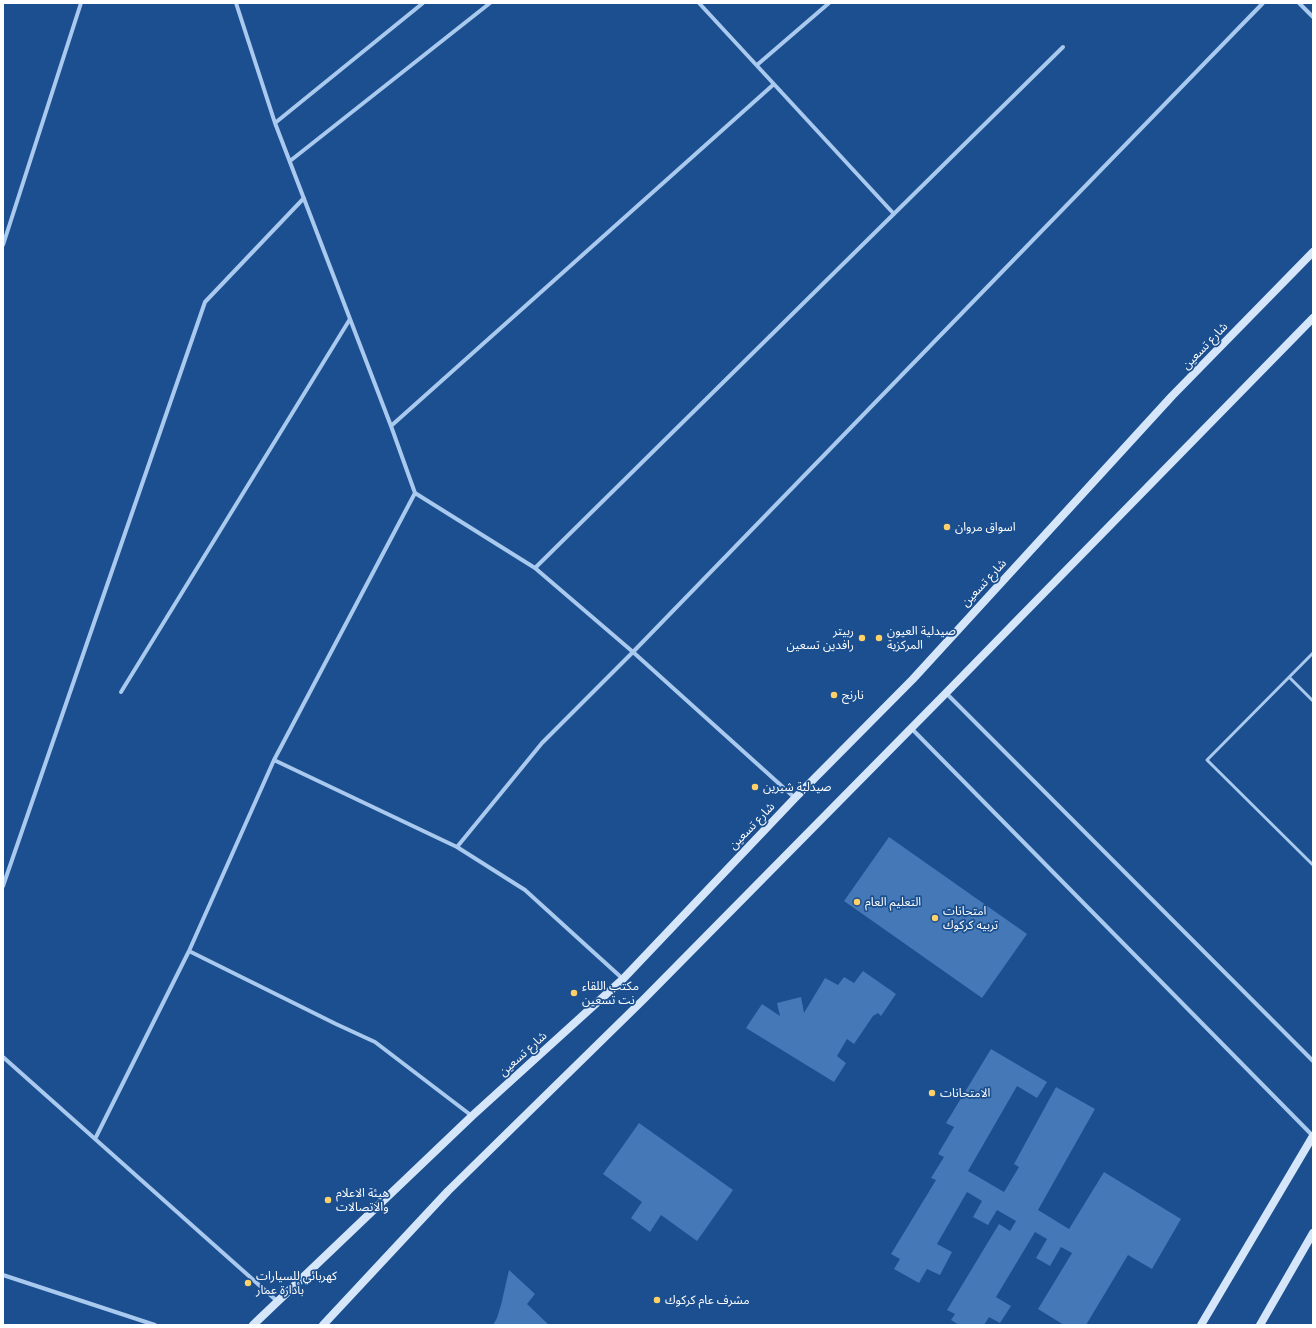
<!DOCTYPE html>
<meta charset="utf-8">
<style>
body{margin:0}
#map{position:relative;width:1316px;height:1328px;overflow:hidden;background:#1b4f8f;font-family:Raleway,sans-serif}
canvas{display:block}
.frame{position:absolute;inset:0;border:4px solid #fff;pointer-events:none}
</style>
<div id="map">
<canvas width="1316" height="1328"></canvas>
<div class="frame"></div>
</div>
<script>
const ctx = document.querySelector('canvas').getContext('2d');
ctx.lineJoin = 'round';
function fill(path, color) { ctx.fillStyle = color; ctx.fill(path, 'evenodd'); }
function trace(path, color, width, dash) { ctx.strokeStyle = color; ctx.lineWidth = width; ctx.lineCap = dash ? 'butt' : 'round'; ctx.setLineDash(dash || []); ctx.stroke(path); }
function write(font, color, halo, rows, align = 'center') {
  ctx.font = font + ' Raleway,"Noto Sans Arabic",sans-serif'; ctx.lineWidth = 3.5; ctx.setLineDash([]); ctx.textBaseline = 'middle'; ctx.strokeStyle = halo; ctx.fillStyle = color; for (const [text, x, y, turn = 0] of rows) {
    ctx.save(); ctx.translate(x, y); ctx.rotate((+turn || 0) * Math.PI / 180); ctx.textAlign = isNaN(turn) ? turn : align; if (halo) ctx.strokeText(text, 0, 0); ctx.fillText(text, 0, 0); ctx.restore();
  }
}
const building = new Path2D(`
 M 889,837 L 1027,934 L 982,998 L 844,901 Z
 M 863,971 L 896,994 L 881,1016 L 878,1013 L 873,1016 L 854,1044 L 847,1039 L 837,1056 L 846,1063 L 834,1082 L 746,1028 L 762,1004 L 780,1016 L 777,1003 L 801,997 L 804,1013 L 825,978 L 838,985 L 844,977 L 854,983 Z
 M 991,1049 L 1047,1082 L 1037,1098 L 1017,1086 L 968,1171 L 1004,1192 L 1019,1167 L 1014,1164 L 1056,1087 L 1095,1109 L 1038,1210 L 1069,1229 L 1104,1172 L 1181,1219 L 1152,1269 L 1128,1255 L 1086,1325 L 1064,1325 L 1038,1309 L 1072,1253 L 1061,1247 L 1050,1266 L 1036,1258 L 1047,1239 L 1035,1232 L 996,1297 L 1011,1306 L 1000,1323 L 989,1317 L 984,1325 L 959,1325 L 951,1320 L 955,1314 L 947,1310 L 999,1224 L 1010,1231 L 1016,1221 L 997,1210 L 988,1225 L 973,1217 L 982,1201 L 967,1192 L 937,1244 L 952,1252 L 940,1275 L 927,1269 L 919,1283 L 894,1269 L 900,1259 L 891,1254 L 936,1180 L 931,1178 L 944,1157 L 938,1154 L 954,1127 L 946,1123 Z
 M 639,1123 L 733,1190 L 697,1241 L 661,1215 L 650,1232 L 631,1218 L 642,1202 L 603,1174 Z
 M 509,1270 L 535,1294 L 527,1304 L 549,1325 L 493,1325 L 497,1318 L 501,1305 Z`);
const lane = new Path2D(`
 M 1313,653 L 1207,760 L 1313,865
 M 1289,677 L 1313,701`);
const street = new Path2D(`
 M 236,3 L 275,123 L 391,426 L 415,493 L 535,568 L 633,652 L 795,798
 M 699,3 L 894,214
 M 1299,3 L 1313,17
 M 757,65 L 829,3
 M 275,123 L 423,3
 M 290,161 L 490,3
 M 3,245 L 81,3
 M 391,426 L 774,84
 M 535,568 L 1063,47
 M 121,692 L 350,319
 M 946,693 L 1313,1061
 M 911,728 L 1313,1136
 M 274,760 L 457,847 L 525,890 L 623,979
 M 457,847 L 542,743 L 633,652 L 1263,3
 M 3,886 L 205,302 L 304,198
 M 189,951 L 336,1024 L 375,1042 L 472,1116
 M 3,1057 L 277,1301
 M 95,1139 L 189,951 L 274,760 L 415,493
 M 3,1275 L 155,1325`);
const secondary = new Path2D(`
 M 253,1325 L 472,1116 L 623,979 L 795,798 L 913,679 L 1172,396 L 1313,252
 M 323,1325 L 448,1191 L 644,999 L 946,693 L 1313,318
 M 1201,1325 L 1313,1136
 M 1260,1325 L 1313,1233`);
const markers = [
 [947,527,4,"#ffd166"],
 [862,638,4,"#ffd166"],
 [879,638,4,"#ffd166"],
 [834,695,4,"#ffd166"],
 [755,787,4,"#ffd166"],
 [857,902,4,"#ffd166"],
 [935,918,4,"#ffd166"],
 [574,993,4,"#ffd166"],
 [932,1093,4,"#ffd166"],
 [328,1200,4,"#ffd166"],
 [248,1283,4,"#ffd166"],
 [657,1300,4,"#ffd166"]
];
const streetNames = [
 ["شارع تسعين",1205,346,-46],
 ["شارع تسعين",984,583,-47],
 ["شارع تسعين",752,826,-46],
 ["شارع تسعين",523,1054,-42]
];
const poiNames = [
 ["اسواق مروان",955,527],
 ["ربيتر",854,631,"right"],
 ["رافدين تسعين",854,645,"right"],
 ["صيدلية العيون",887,631],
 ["المركزية",887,645],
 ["نارنج",842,695],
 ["صيدلبة شيرين",763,787],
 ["التعليم العام",865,902],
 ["امتحانات",943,911],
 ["تربيه كركوك",943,925],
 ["مكتب اللقاء",582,986],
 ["نت تسعين",582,1000],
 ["الامتحانات",940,1093],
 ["هيئة الاعلام",336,1193],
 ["والاتصالات",336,1207],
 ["كهربائي للسيارات",256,1276],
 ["بأدارة عمار",256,1290],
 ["مشرف عام كركوك",665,1300]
];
fill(building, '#4478b7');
trace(lane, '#a9c9ee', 3);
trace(street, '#a9c9ee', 4);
trace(secondary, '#d6e6fa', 8);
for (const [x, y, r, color] of markers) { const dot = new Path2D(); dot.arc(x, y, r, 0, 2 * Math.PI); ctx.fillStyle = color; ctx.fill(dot); trace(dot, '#1b4f8f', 1.5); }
write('12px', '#fff', '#1b4f8f', streetNames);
write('12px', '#fff', '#1b4f8f', poiNames, 'left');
</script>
